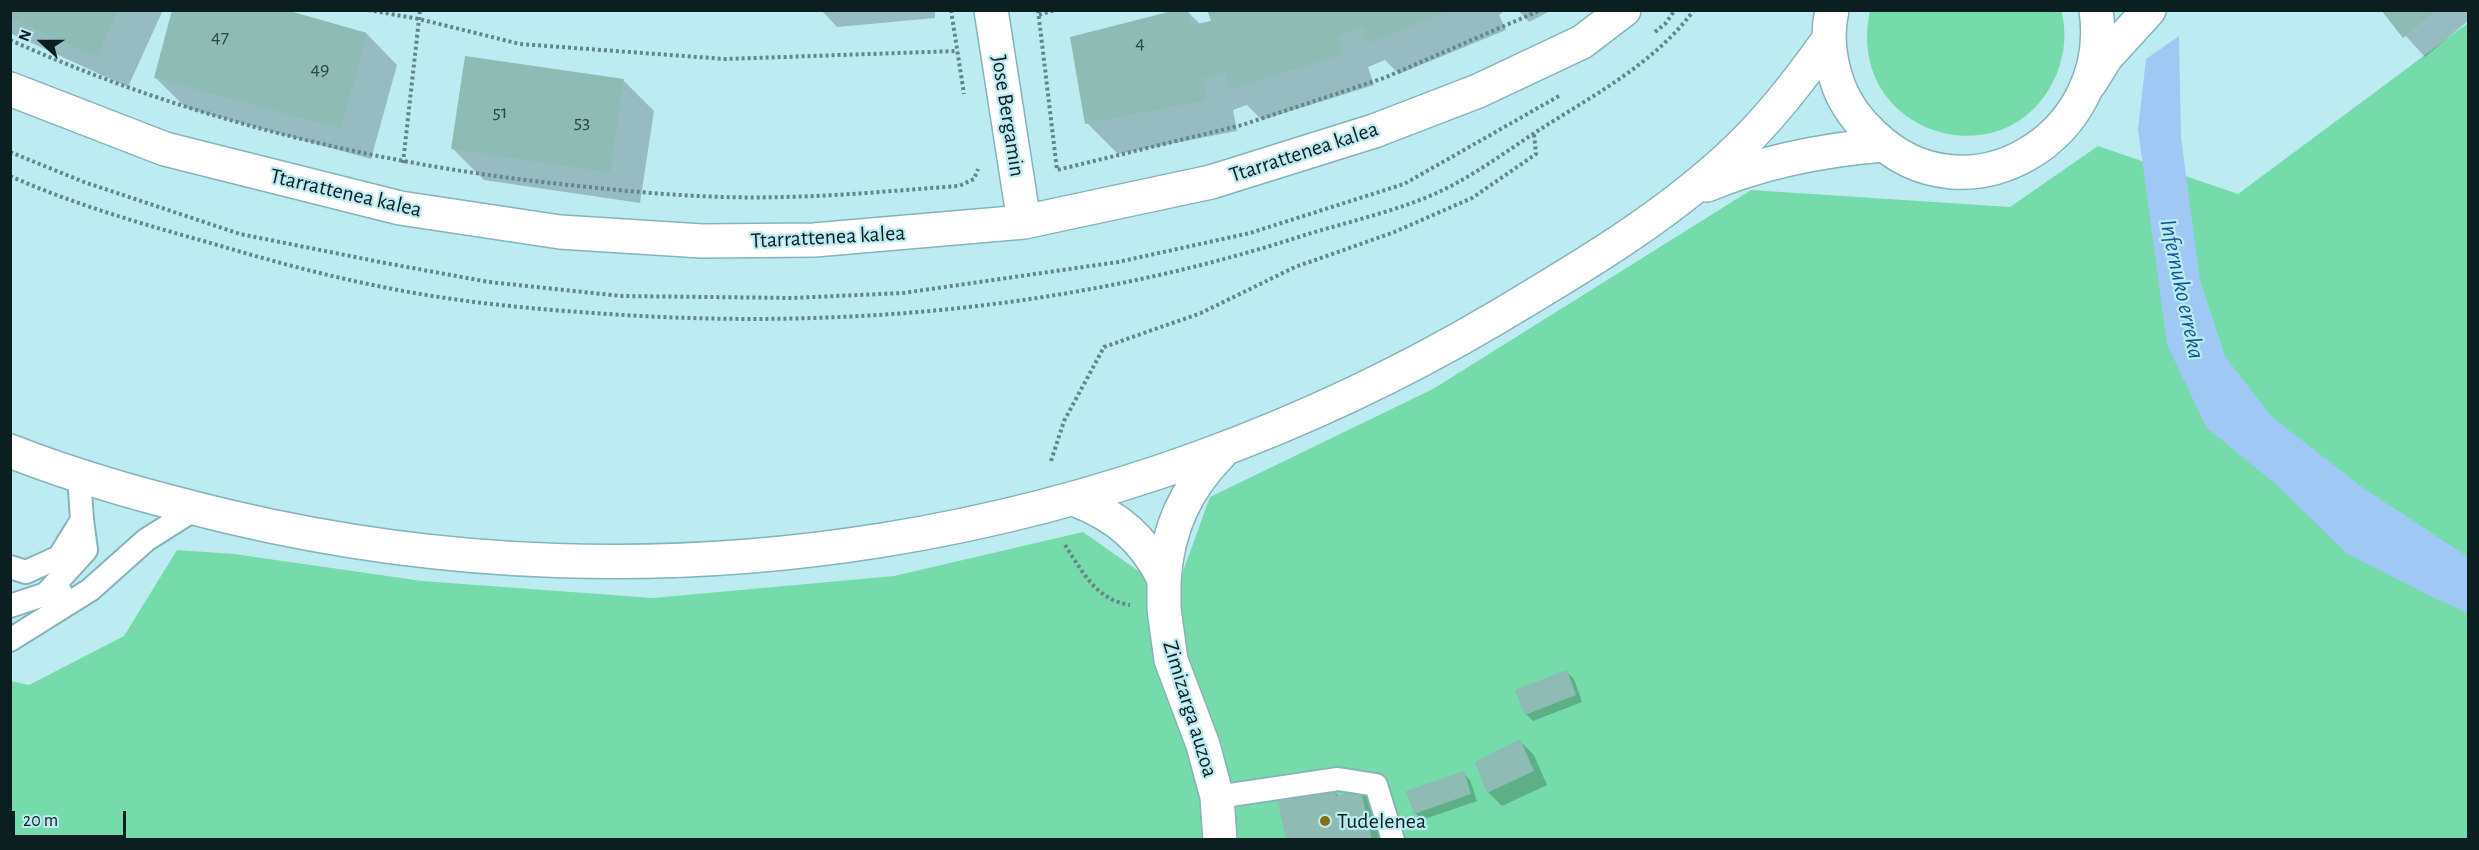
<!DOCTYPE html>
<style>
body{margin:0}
#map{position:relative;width:2479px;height:850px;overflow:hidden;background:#bcecf2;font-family:"Alegreya Sans",sans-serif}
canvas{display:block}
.frame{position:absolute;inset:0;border:12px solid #0b1e20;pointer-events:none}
.north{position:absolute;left:12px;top:12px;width:60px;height:60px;-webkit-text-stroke:4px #bcecf2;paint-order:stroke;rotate:291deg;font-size:16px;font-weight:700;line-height:24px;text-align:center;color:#0b1e20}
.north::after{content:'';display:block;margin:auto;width:21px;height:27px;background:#0b1e20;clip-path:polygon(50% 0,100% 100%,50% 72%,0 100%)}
.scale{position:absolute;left:12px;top:811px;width:114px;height:27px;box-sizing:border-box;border:3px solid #0b1e20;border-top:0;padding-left:8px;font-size:18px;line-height:21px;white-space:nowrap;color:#0b1e20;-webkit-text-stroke:4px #bcecf2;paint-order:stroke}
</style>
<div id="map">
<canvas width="2479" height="850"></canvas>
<div class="frame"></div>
<div class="north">N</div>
<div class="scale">20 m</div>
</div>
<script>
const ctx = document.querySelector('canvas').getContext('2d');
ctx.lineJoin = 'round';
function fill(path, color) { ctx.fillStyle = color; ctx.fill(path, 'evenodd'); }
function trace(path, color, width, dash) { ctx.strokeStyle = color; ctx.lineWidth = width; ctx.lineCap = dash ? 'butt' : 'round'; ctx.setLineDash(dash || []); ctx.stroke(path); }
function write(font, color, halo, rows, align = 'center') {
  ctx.font = font + ' "Alegreya Sans",sans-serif'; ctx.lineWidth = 4.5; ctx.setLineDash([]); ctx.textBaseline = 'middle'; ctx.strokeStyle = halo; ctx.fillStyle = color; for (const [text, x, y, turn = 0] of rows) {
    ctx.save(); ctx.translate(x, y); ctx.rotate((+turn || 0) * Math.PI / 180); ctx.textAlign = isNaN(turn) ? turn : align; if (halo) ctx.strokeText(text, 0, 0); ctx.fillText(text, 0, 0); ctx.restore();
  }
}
const green = new Path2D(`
 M 1870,11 L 2061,11 C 2067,31 2065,52 2057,73 C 2011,186 1843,135 1870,11 Z
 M 2468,23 L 2468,839 L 11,840 L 11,681 L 29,685 L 124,636 L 177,550 L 234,554 L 422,581 L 653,598 L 894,576 L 1083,532 L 1174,596 L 1210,497 L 1433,389 L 1751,190 L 2010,207 L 2098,146 L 2238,194 Z`);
const water = new Path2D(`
 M 2179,36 L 2181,138 L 2200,280 L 2225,356 L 2271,416 L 2359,485 L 2468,557 L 2468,613 L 2432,597 L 2346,553 L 2278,486 L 2206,427 L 2167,344 L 2138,129 L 2146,59 Z`);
const shadow = new Path2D(`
 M 10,10 L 163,10 L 128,87 L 10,33 Z
 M 821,10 L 935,10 L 935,18 L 837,27 Z
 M 1186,10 L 1200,24 L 1213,22 L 1209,10 L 1506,10 L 1499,15 L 1506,30 L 1399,74 L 1385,60 L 1368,67 L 1374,85 L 1262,120 L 1247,105 L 1233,110 L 1237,131 L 1118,154 L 1087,123 Z
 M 1518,10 L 1552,10 L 1529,22 Z
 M 2382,10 L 2468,10 L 2468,21 L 2425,57 Z
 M 367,34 L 397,65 L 371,159 L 186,108 L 155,77 Z
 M 623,80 L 654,111 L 640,203 L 484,180 L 453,149 Z
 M 1567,672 L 1574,679 L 1582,702 L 1533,721 L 1526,714 Z
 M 1520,741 L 1534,755 L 1547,785 L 1502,806 L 1488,792 Z
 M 1463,773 L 1470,780 L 1477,801 L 1422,820 L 1415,813 Z
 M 1334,791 L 1339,797 L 1361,792 L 1381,812 L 1387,840 L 1289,840 Z`);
const building = new Path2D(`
 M 10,10 L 118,10 L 97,57 L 10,18 Z
 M 172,10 L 286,10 L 367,33 L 341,129 L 154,78 Z
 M 1176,10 L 1187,10 L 1191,25 L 1211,21 L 1207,10 L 1448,11 L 1367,44 L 1362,27 L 1338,36 L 1344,54 L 1229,90 L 1225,72 L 1203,79 L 1207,100 L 1085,124 L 1070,37 Z
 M 2381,10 L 2437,10 L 2403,38 Z
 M 465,56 L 624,79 L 610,173 L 451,149 Z
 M 1567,670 L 1576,695 L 1525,715 L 1515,690 Z
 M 1520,739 L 1534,771 L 1487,793 L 1475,762 Z
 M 1464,771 L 1471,794 L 1414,814 L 1406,791 Z
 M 1334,789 L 1336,796 L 1361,790 L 1372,840 L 1286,840 L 1278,802 Z`);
const path = new Path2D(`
 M 368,10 L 419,19 L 520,44 L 725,59 L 957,51
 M 951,10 L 964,94
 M 1038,10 L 1057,170 L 1242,125 L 1384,78 L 1541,10
 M 1039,15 L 1055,10
 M 1655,32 L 1665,24 L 1675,10
 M 10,40 C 193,122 391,168 589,187 C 653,194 719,199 783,197 C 842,196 900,190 959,186 L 974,179 L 978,169
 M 10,152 L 84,182 L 240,234 L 385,263 L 489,282 L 621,296 L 792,298 L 903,293 L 1118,262 L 1250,233 L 1404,184 L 1559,96
 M 403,163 L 420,10
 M 10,176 C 75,205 146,225 214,244 C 268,260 323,275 378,286 C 454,302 531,309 608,314 C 844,330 1080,308 1305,235 C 1347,222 1401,210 1441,191 C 1476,174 1507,151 1539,130 C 1594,95 1655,63 1694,10
 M 1051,461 L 1064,421 L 1104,347 L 1201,313 L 1295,267 L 1392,233 L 1472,198 L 1536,154 L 1534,134
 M 1065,545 C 1082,571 1096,600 1130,605`);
const lane = new Path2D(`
 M 10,567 L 26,572 L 59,557 L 82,520 L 79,475
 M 46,594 L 86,550 L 82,520
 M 10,606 L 46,594 L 61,593
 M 10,640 L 90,590 L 146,540 L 195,509
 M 1217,797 L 1338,779 L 1376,785 L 1393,840`);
const street = new Path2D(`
 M 991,10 L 1024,222
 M 2090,83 L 2107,56 L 2149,10
 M 10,89 L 165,149 L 400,208 L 560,232 L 702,241 L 814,240 L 1024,222 L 1211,182 L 1374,131 L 1478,91 L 1582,42 L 1624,10
 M 1164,579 L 1164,609 L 1171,660 L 1203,745 L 1217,797 L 1220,840`);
const secondary = new Path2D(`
 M 1832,10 C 1826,36 1830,63 1839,87 C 1846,105 1858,121 1873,135 C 1967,226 2115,137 2096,10
 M 1707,185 C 1764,161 1822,150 1883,145
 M 10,451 C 81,479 156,499 230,517 C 662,619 1115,543 1496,318 C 1575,271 1658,222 1726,160 C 1766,124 1798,82 1829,39
 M 1076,500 C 1117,516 1144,539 1164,579
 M 1164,579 C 1168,528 1185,490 1221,453`);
const markers = [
 [1325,821,6,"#866f0f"]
];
const numberNames = [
 ["47",220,37],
 ["4",1140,43],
 ["49",320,69],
 ["51",500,112],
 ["53",582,122]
];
const streetNames = [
 ["Jose Bergamin",1008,116,81],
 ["Ttarrattenea kalea",1304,152,-18],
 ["Ttarrattenea kalea",346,193,13],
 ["Ttarrattenea kalea",828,237,-3],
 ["Zimizarga auzoa",1190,709,73]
];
const poiNames = [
 ["Tudelenea",1337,821]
];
const waterNames = [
 ["Infernuko erreka",2182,289,78]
];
fill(green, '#75dbaa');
fill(water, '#a0c8f4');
fill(shadow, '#0003');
fill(building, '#8ebbb4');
trace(lane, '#85b3b9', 26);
trace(street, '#85b3b9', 36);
trace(secondary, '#85b3b9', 36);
trace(path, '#64868a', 4, [3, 3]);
trace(lane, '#fff', 22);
trace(street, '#fff', 33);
trace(secondary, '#fff', 33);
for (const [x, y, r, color] of markers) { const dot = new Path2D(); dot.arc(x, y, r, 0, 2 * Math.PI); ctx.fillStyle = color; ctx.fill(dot); trace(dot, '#bcecf2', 2); }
write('20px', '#2c4545', null, numberNames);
write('22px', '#0b1e20', '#bcecf2', streetNames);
write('22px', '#0b1e20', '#bcecf2', poiNames, 'left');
write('italic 24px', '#105999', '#bcecf2', waterNames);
</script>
